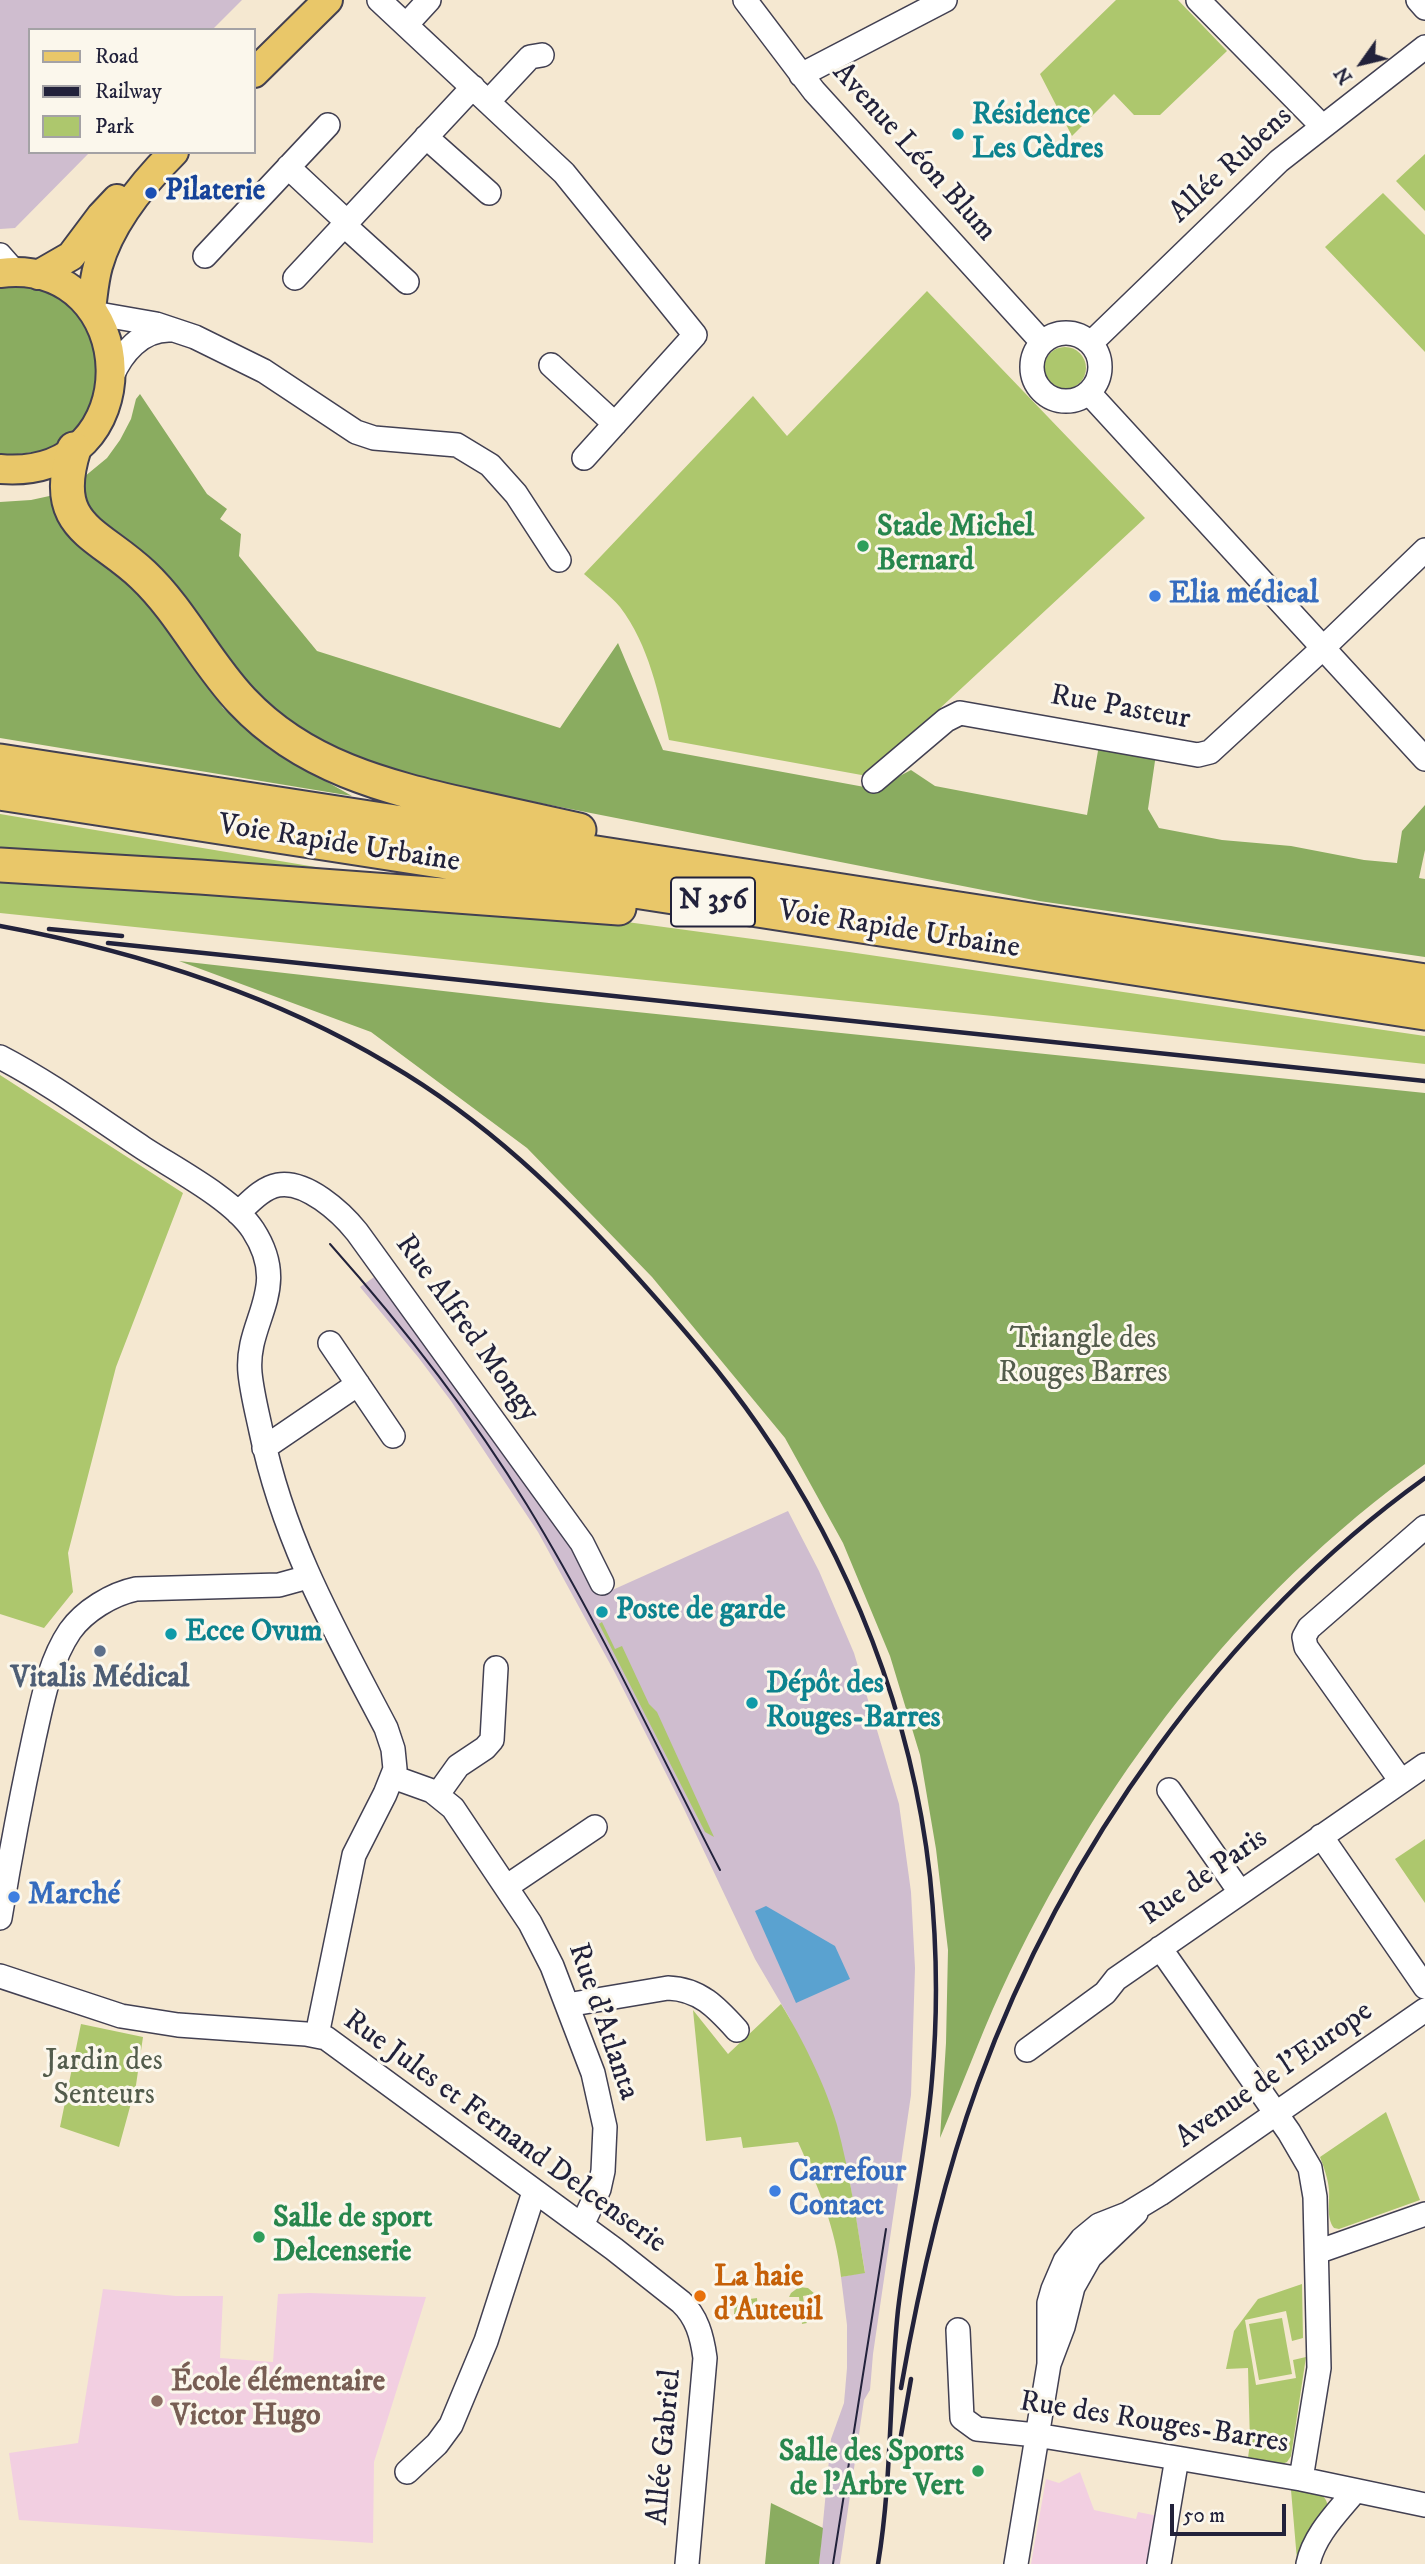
<!DOCTYPE html>
<meta charset="utf-8">
<style>
body{margin:0}
#map{position:relative;width:1425px;height:2564px;overflow:hidden;background:#f5e8d1;font-family:"IM FELL DW Pica",serif}
canvas{display:block}
.legend{position:absolute;left:28px;top:28px;width:228px;height:126px;box-sizing:border-box;background:#fbf7ec;border:2px solid #a4a2a5;margin:0;padding:9px 12px;list-style:none;font-size:21px;color:#22223b}
.legend li{display:flex;align-items:center;gap:14px;height:35px}
.legend b{width:35px;border:2px solid #a4a2a5}
.north{position:absolute;left:1327px;top:28px;width:70px;height:70px;-webkit-text-stroke:5px #fbf7ec;paint-order:stroke;rotate:236deg;font-size:19px;font-weight:700;line-height:28px;text-align:center;color:#22223b}
.north::after{content:'';display:block;margin:auto;width:24px;height:32px;background:#22223b;clip-path:polygon(50% 0,100% 100%,50% 72%,0 100%)}
.scale{position:absolute;left:1170px;top:2504px;width:116px;height:32px;box-sizing:border-box;border:4px solid #22223b;border-top:0;padding-left:9px;font-size:21px;line-height:24px;white-space:nowrap;color:#22223b;-webkit-text-stroke:5px #fbf7ec;paint-order:stroke}
</style>
<div id="map">
<canvas width="1425" height="2564"></canvas>
<ul class="legend">
<li><b style="height:9px;background:#e9c769"></b>Road</li>
<li><b style="height:9px;background:#22223b"></b>Railway</li>
<li><b style="height:19px;background:#adc76d"></b>Park</li>
</ul>
<div class="north">N</div>
<div class="scale">50 m</div>
</div>
<script>
const ctx = document.querySelector('canvas').getContext('2d');
ctx.lineJoin = 'round';
function fill(path, color) { ctx.fillStyle = color; ctx.fill(path, 'evenodd'); }
function trace(path, color, width, dash) { ctx.strokeStyle = color; ctx.lineWidth = width; ctx.lineCap = dash ? 'butt' : 'round'; ctx.setLineDash(dash || []); ctx.stroke(path); }
function write(font, color, halo, rows, align = 'center') {
  ctx.font = font + ' "IM FELL DW Pica",serif'; ctx.lineWidth = 6; ctx.setLineDash([]); ctx.textBaseline = 'middle'; ctx.strokeStyle = halo; ctx.fillStyle = color; for (const [text, x, y, turn = 0] of rows) {
    ctx.save(); ctx.translate(x, y); ctx.rotate((+turn || 0) * Math.PI / 180); ctx.textAlign = isNaN(turn) ? turn : align; if (halo) ctx.strokeText(text, 0, 0); ctx.fillText(text, 0, 0); ctx.restore();
  }
}
const built = new Path2D(`
 M 103,2289 L 176,2296 L 223,2296 L 220,2358 L 273,2362 L 278,2294 L 309,2293 L 426,2297 L 374,2462 L 373,2543 L 19,2520 L 9,2453 L 78,2443 Z
 M 1080,2472 L 1094,2510 L 1136,2519 L 1138,2512 L 1158,2516 L 1151,2564 L 1031,2564 L 1046,2479 L 1059,2483 Z`);
const industrial = new Path2D(`
 M 0,0 L 242,0 L 212,30 L 30,30 L 30,152 L 90,152 L 15,228 L 0,229 Z
 M 377,1275 L 577,1551 L 599,1596 L 788,1511 L 819,1571 L 854,1653 L 899,1804 L 911,1892 L 915,1968 L 911,2095 L 873,2354 L 870,2390 L 864,2400 L 840,2564 L 819,2564 L 831,2439 L 844,2403 L 847,2368 L 847,2325 L 841,2277 L 865,2272 L 850,2183 L 836,2124 L 821,2084 L 789,2017 L 755,1959 L 684,1809 L 614,1671 L 538,1532 L 451,1401 L 418,1357 L 360,1287 Z`);
const green = new Path2D(`
 M 1116,0 L 1178,0 L 1227,51 L 1160,115 L 1134,115 L 1114,94 L 1072,136 L 1040,74 Z
 M 1425,154 L 1425,211 L 1396,181 Z
 M 1383,193 L 1425,235 L 1425,352 L 1325,247 Z
 M 927,291 L 1145,518 L 867,776 L 669,740 C 659,695 649,645 620,607 C 610,595 595,584 584,574 L 753,396 L 787,436 Z
 M1044 368a21 21 0 1 1 42 0a21 21 0 1 1-42 0Z
 M 0,814 L 399,881 L 0,855 Z
 M 0,879 L 612,920 L 849,952 L 1425,1036 L 1425,1064 L 993,1016 L 0,913 Z
 M 0,1075 L 183,1193 L 116,1367 L 68,1553 L 73,1592 L 44,1628 L 0,1614 Z
 M 602,1622 L 615,1649 L 622,1646 L 649,1704 L 657,1712 L 714,1837 L 705,1832 L 599,1624 Z
 M 1425,1839 L 1425,1903 L 1395,1859 Z
 M 781,2004 C 803,2040 825,2084 837,2125 C 850,2173 857,2224 865,2273 L 841,2277 C 836,2229 818,2186 798,2142 L 743,2148 L 741,2137 L 706,2141 L 693,2010 L 728,2054 Z
 M 81,2024 L 143,2037 L 136,2085 L 119,2147 L 60,2127 Z
 M 1386,2112 L 1420,2200 L 1339,2229 L 1334,2228 C 1326,2218 1330,2202 1329,2190 C 1328,2178 1324,2168 1320,2157 Z
 M 1302,2284 L 1303,2338 L 1292,2341 L 1286,2311 L 1245,2320 L 1256,2385 L 1296,2378 L 1293,2360 L 1306,2357 L 1291,2456 L 1287,2462 L 1282,2464 L 1248,2458 L 1250,2443 L 1248,2368 L 1226,2369 L 1234,2331 L 1258,2299 Z
 M 799,2287 L 808,2288 L 815,2294 L 803,2296 L 807,2323 L 802,2324 L 799,2297 L 789,2297 L 791,2293 Z
 M 757,2298 L 758,2316 L 771,2315 L 770,2319 L 755,2322 L 739,2321 L 739,2316 L 734,2315 L 735,2301 Z
 M 1282,2318 L 1292,2374 L 1259,2380 L 1249,2324 Z
 M 1291,2490 L 1320,2494 C 1345,2511 1299,2538 1297,2560 Z`);
const forest = new Path2D(`
 M 0,286 L 41,289 L 71,304 L 101,353 L 90,417 L 53,450 L 0,456 Z
 M 140,394 L 207,494 L 227,509 L 220,519 L 241,534 L 239,556 L 317,651 L 560,728 L 618,643 L 663,750 L 870,788 L 881,786 L 911,770 L 935,786 L 1087,815 L 1099,745 L 1156,754 L 1148,809 L 1159,828 L 1222,840 L 1291,846 L 1364,860 L 1397,863 L 1402,831 L 1425,805 L 1425,850 L 1419,878 L 1425,879 L 1425,957 L 1039,901 L 499,795 L 396,771 L 360,759 L 317,740 L 282,717 L 254,693 L 79,500 L 84,477 L 107,458 L 120,440 L 131,419 L 136,399 Z
 M 54,495 L 132,578 L 223,708 L 269,749 L 352,796 L 0,738 L 0,502 L 31,500 Z
 M 179,961 L 549,1003 L 1425,1093 L 1425,1464 C 1238,1597 1097,1784 1001,1991 C 979,2039 961,2089 940,2138 L 946,2043 L 948,1950 L 936,1849 L 920,1755 L 890,1656 L 843,1543 L 785,1438 L 652,1277 L 527,1148 L 371,1032 Z
 M 771,2503 L 823,2528 L 819,2564 L 765,2564 Z`);
const water = new Path2D(`
 M 766,1906 L 835,1946 L 850,1979 L 796,2003 L 755,1911 Z`);
const minor = new Path2D(`
 M 379,0 L 564,173 L 695,335 L 584,458
 M 745,0 L 814,91 L 1042,342
 M 1198,0 L 1322,126
 M 1418,0 L 1425,8
 M 406,25 L 429,0
 M 801,75 L 945,0
 M 488,102 L 530,57 L 542,55
 M 426,137 L 489,193
 M 288,167 L 347,222
 M 344,225 L 407,282
 M 0,255 L 15,272
 M 205,256 L 328,125
 M 295,278 L 473,87
 M 93,313 L 156,324 L 195,337 L 264,371 L 356,432 L 374,438 L 457,445 L 490,465 L 516,494 L 559,560
 M1032 367a34 34 0 1 1 68 0a34 34 0 1 1-68 0Z
 M 1091,343 L 1279,161 L 1425,47
 M 551,365 L 615,424
 M 112,376 C 122,353 141,330 169,330
 M 1089,393 L 1425,759
 M 874,781 L 946,720 L 960,713 L 1198,755 L 1210,752 L 1323,648 L 1425,550
 M 0,1057 C 50,1083 96,1117 143,1148 C 175,1169 233,1199 253,1230 C 292,1290 245,1320 250,1373 C 252,1393 257,1412 261,1431 C 284,1542 334,1629 386,1728 L 393,1749 L 395,1769 L 385,1794 L 354,1855 L 317,2035
 M 238,1213 C 250,1202 262,1188 278,1185 C 306,1180 341,1212 357,1232 L 582,1543 L 602,1583
 M 330,1343 L 393,1436
 M 264,1448 L 358,1384
 M 393,1777 L 432,1791 L 453,1808 L 530,1923 L 552,1966 L 593,2073 L 605,2127 L 603,2171 L 599,2189 L 582,2225
 M 1401,1781 L 1306,1647 L 1304,1637 L 1309,1628 L 1425,1527
 M 1169,1790 L 1240,1892
 M 438,1794 L 458,1766 L 485,1748 L 492,1740 L 496,1668
 M 1321,1836 L 1425,1987
 M 506,1887 L 595,1827
 M 0,1918 C 10,1857 21,1798 34,1738 C 42,1703 49,1662 70,1631 C 84,1611 112,1594 136,1589 L 279,1585 L 308,1577
 M 1160,1948 L 1289,2132 L 1310,2168 L 1315,2197 L 1319,2368 L 1301,2479
 M 0,1976 L 121,2016 L 178,2025 L 306,2034 L 326,2038 L 614,2249 L 681,2302 C 697,2317 702,2336 705,2358 L 687,2564
 M 567,2005 L 668,1988 C 700,1989 717,2008 737,2030
 M 1027,2050 L 1105,1993 L 1116,1979 L 1425,1765
 M 1317,2252 L 1425,2214
 M 958,2330 L 962,2418 L 977,2429 L 1036,2435 L 1177,2458 L 1301,2479 L 1425,2505
 M 1049,2364 L 1049,2303 L 1053,2289 L 1065,2261 L 1082,2239 L 1099,2225 L 1127,2214 L 1160,2194 L 1425,2010
 M 407,2472 L 437,2444 L 451,2425 L 486,2341 L 534,2192
 M 1016,2564 L 1049,2364 L 1063,2327 L 1073,2287 L 1090,2257 L 1136,2213
 M 1159,2564 L 1177,2458
 M 1308,2564 C 1314,2535 1337,2513 1355,2491`);
const major = new Path2D(`
 M 254,73 L 328,0
 M 0,273 C 144,256 151,482 0,469
 M 38,275 L 71,256 L 101,216 L 117,199
 M 91,309 C 93,295 94,280 98,266 C 110,223 143,183 174,152`);
const highway = new Path2D(`
 M 74,449 C 49,528 98,532 143,575 C 182,612 205,662 242,701 C 303,766 385,787 470,806 C 506,814 543,822 579,830
 M 0,761 L 1425,981
 M 0,793 L 1425,1013
 M 0,865 L 200,877 L 619,908`);
const tram = new Path2D(`
 M 330,1244 C 402,1325 470,1412 527,1505 C 599,1623 657,1748 720,1870
 M 833,2564 L 886,2229`);
const rail = new Path2D(`
 M 0,926 C 135,951 270,993 389,1064 C 485,1120 563,1195 637,1277 C 680,1325 722,1373 758,1425 C 851,1559 912,1715 930,1877 C 937,1944 938,2012 932,2079 C 926,2156 907,2233 898,2310 C 889,2394 892,2480 878,2564
 M 49,929 L 122,936
 M 108,943 L 1425,1081
 M 901,2388 C 919,2285 942,2183 978,2084 C 1063,1851 1222,1624 1425,1478
 M 897,2458 L 911,2379`);
const markers = [
 [958,134,7,"#0f9aa8"],
 [151,193,7,"#1a4fb4"],
 [863,546,7,"#2e9e5b"],
 [1155,596,7,"#3f7fe0"],
 [602,1612,7,"#0f9aa8"],
 [171,1634,7,"#0f9aa8"],
 [100,1651,7,"#5c6f8a"],
 [752,1703,7,"#0f9aa8"],
 [14,1897,7,"#3f7fe0"],
 [775,2191,7,"#3f7fe0"],
 [259,2237,7,"#2e9e5b"],
 [700,2296,7,"#e8710a"],
 [157,2401,7,"#8d6e63"],
 [978,2471,7,"#2e9e5b"]
];
const shields = [
 [713,902,84]
];
const shieldNames = [
 ["N 356",713,902]
];
const cultureNames = [
 ["Résidence",972,117],
 ["Les Cèdres",972,151],
 ["Poste de garde",616,1612],
 ["Ecce Ovum",185,1634],
 ["Dépôt des",766,1686],
 ["Rouges-Barres",766,1720]
];
const streetNames = [
 ["Avenue Léon Blum",913,153,48],
 ["Allée Rubens",1232,166,-43],
 ["Rue Pasteur",1120,709,10],
 ["Voie Rapide Urbaine",339,845,9],
 ["Voie Rapide Urbaine",899,931,9],
 ["Rue Alfred Mongy",466,1329,54],
 ["Rue de Paris",1205,1878,-35],
 ["Rue d'Atlanta",602,2022,71],
 ["Avenue de l'Europe",1275,2076,-35],
 ["Rue Jules et Fernand Delcenserie",504,2133,36],
 ["Rue des Rouges-Barres",1154,2424,9],
 ["Allée Gabriel",666,2447,-85]
];
const transitNames = [
 ["Pilaterie",165,193]
];
const leisureNames = [
 ["Stade Michel",877,529],
 ["Bernard",877,563],
 ["Salle de sport",273,2220],
 ["Delcenserie",273,2254],
 ["Salle des Sports",964,2454,"right"],
 ["de l'Arbre Vert",964,2488,"right"]
];
const shopNames = [
 ["Elia médical",1169,596],
 ["Marché",28,1897],
 ["Carrefour",789,2174],
 ["Contact",789,2208]
];
const parkNames = [
 ["Triangle des",1083,1341],
 ["Rouges Barres",1083,1375],
 ["Jardin des",104,2063],
 ["Senteurs",104,2097]
];
const serviceNames = [
 ["Vitalis Médical",100,1680]
];
const foodNames = [
 ["La haie",714,2279],
 ["d'Auteuil",714,2313]
];
const educationNames = [
 ["École élémentaire",171,2384],
 ["Victor Hugo",171,2418]
];
fill(built, '#f2cfe1');
fill(industrial, '#cfbdcf');
fill(green, '#adc76d');
fill(forest, '#8aac60');
fill(water, '#5aa2d0');
trace(minor, '#424052', 26);
trace(major, '#424052', 32);
trace(highway, '#424052', 37);
trace(minor, '#fff', 23);
trace(major, '#e9c769', 28);
trace(highway, '#e9c769', 33);
trace(tram, '#22223b', 2);
trace(rail, '#22223b', 4.5);
for (const [x, y, r, color] of markers) { const dot = new Path2D(); dot.arc(x, y, r, 0, 2 * Math.PI); ctx.fillStyle = color; ctx.fill(dot); trace(dot, '#fbf7ec', 2.5); }
for (const [x, y, w] of shields) { const box = new Path2D(); box.roundRect(x - w / 2, y - 24.5, w, 49, 5); ctx.fillStyle = '#fbf7ec'; ctx.fill(box); trace(box, '#22223b', 2); }
write('bold 28px', '#22223b', null, shieldNames);
write('bold 30px', '#0d838f', '#fbf7ec', cultureNames, 'left');
write('30px', '#22223b', '#fbf7ec', streetNames);
write('bold 30px', '#164399', '#fbf7ec', transitNames, 'left');
write('bold 30px', '#27864d', '#fbf7ec', leisureNames, 'left');
write('bold 30px', '#366cbe', '#fbf7ec', shopNames, 'left');
write('30px', '#535c4c', '#fbf7ec', parkNames);
write('bold 30px', '#4e5e75', '#fbf7ec', serviceNames);
write('bold 30px', '#c56008', '#fbf7ec', foodNames, 'left');
write('bold 30px', '#785e54', '#fbf7ec', educationNames, 'left');
</script>
